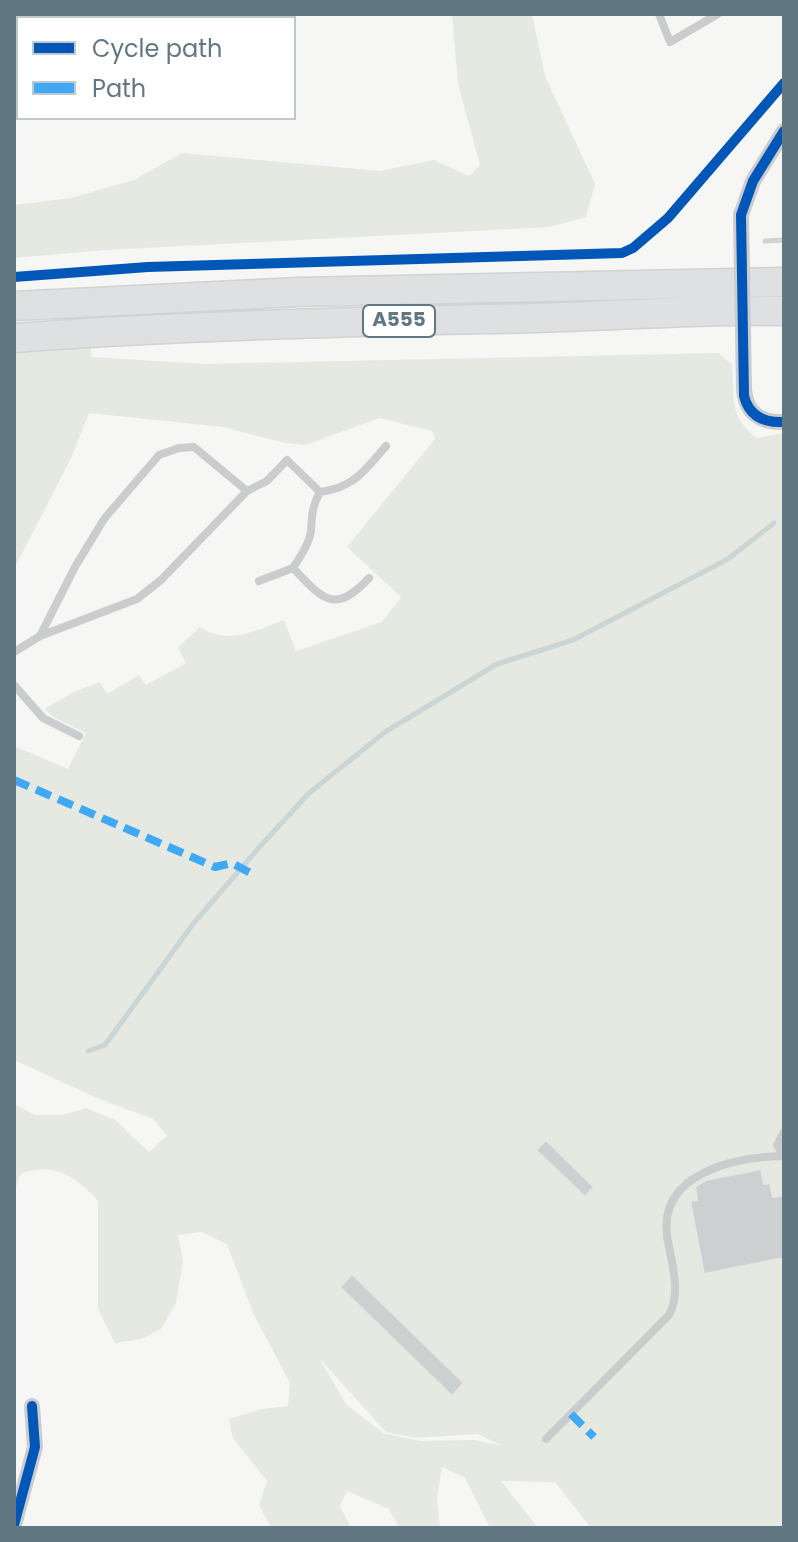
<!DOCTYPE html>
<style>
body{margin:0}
#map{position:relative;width:798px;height:1542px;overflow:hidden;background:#f6f6f5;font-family:Poppins,sans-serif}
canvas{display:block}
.frame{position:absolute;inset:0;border:16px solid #617781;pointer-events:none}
.legend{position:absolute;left:16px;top:16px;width:280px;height:104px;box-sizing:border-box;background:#fff;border:2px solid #c0c9cd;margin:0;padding:10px 14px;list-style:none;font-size:24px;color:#617781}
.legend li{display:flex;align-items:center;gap:16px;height:40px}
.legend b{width:40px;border:2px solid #c0c9cd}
</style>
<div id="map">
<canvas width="798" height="1542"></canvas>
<div class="frame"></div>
<ul class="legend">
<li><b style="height:10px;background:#0057b8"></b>Cycle path</li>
<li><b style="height:10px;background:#3fa9f5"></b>Path</li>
</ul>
</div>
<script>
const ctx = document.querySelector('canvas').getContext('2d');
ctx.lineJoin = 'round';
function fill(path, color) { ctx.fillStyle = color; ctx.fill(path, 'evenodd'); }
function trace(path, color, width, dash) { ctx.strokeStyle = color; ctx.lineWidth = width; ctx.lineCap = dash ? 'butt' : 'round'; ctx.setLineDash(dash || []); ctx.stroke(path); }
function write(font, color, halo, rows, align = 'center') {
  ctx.font = font + ' Poppins,sans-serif'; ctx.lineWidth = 8; ctx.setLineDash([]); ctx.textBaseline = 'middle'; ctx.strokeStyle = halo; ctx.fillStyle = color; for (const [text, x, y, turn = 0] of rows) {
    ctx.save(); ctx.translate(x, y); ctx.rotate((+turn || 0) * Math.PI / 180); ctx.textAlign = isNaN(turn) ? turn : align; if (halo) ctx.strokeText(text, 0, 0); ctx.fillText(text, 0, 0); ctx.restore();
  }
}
const green = new Path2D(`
 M 452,14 L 532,14 L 545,76 L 595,184 L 586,217 L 550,227 L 105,250 L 14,258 L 14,205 L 71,198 L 134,180 L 182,153 L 380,171 L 434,160 L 469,176 L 480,165 L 458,84 Z
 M 90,344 L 92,357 L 203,364 L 719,353 L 732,365 C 734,398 729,417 757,438 L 784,433 L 784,1528 L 591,1528 L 555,1482 L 501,1481 L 538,1528 L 490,1528 L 465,1478 L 442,1467 L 437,1498 L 440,1528 L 399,1528 L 389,1509 L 347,1491 L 340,1506 L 351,1528 L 271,1528 L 259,1505 L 267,1481 L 233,1438 L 229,1419 L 262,1409 L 288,1406 L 290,1383 L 254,1315 L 227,1244 L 201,1232 L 178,1235 L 183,1261 L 176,1303 L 161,1329 L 141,1339 L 115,1343 L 98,1309 L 98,1201 C 76,1177 54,1161 21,1174 L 14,1191 L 14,1104 L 35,1115 L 63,1115 L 86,1108 L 115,1120 L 149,1152 L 167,1136 L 153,1119 L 99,1099 L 14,1060 L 14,746 L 68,769 L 86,733 L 55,718 L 44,709 L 74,692 L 100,682 L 107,694 L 139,675 L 146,685 L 186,663 L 178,647 L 200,627 C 227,646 257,630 284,620 L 296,651 L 382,622 L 401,597 L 347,547 L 435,439 L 432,431 L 379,418 L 306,445 L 286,443 L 223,427 L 89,413 L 71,458 L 14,569 L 14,351 ZM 319,1358 L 386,1432 L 415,1438 L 478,1434 L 502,1446 L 475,1440 L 420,1441 L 383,1433 L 346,1404 Z`);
const stream = new Path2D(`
 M 765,241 L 784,240
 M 88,1051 L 105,1045 L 193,924 L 256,851 L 308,794 L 385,732 L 497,664 L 573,640 L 728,559 L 774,523`);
const building = new Path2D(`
 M 546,1140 L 594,1187 L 585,1197 L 536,1150 Z
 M 761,1169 L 764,1184 L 770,1183 L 773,1197 L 784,1195 L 784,1258 L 704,1274 L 690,1201 L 697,1200 L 695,1187 L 706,1180 Z
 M 352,1274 L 464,1383 L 452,1396 L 340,1287 Z`);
const service = new Path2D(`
 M 659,14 L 670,42 L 718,14
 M 247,491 L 267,481 L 287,460 L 320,492 C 354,488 365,470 386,446
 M 320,492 C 312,506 312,515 311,531 C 309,544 300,557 293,568 C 322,598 334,616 369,578
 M 259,581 L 293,568
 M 14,652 L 40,636 L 137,599 L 161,580 L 247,491 L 194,447 L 179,448 L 159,455 L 104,519 L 75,567 L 40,636
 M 14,685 L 43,718 L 79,736
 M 784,1132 L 777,1145 L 784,1157
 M 546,1439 L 669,1315 C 682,1292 671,1261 667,1236 C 659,1172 736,1157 784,1156`);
const minor = new Path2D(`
 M 741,215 L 753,181 L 784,131
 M 744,388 C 745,413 761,423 784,422
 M 14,1525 L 35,1447 L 32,1406`);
const trunk = new Path2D(`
 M 14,306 L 298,292 L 784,282
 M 14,338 C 187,325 362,322 535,318 C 618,316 701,309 784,311`);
const minorBridge = new Path2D(`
 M 741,215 L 744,388`);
const quiet = new Path2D(`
 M 14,780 L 215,867 L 232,863 L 256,876
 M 571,1414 L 594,1437`);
const cycleway = new Path2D(`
 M 784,131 L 753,181 L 741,215 L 744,396 C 749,416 764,423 784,422
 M 14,277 L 148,267 L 622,253 L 633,248 L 668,218 L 784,83
 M 14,1525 L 35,1447 L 32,1406`);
const shields = [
 [399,321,72]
];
const shieldNames = [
 ["A555",399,321]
];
fill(green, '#e6e8e2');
trace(stream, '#cad5d6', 5);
fill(building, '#cdd0d0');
trace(building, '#e6e6e5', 2);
trace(trunk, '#d2d2d3', 31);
trace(service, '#cbcccd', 8);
trace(minor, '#cbcccd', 16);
trace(trunk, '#dfe0e1', 28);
trace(minorBridge, '#cbcccd', 16);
trace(quiet, '#3fa9f5', 8, [16, 8]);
trace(cycleway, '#0057b8', 10);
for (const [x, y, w] of shields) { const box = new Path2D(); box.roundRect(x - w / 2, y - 16, w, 32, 6); ctx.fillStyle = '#fff'; ctx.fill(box); trace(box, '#617781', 2); }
write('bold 20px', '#617781', null, shieldNames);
</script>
